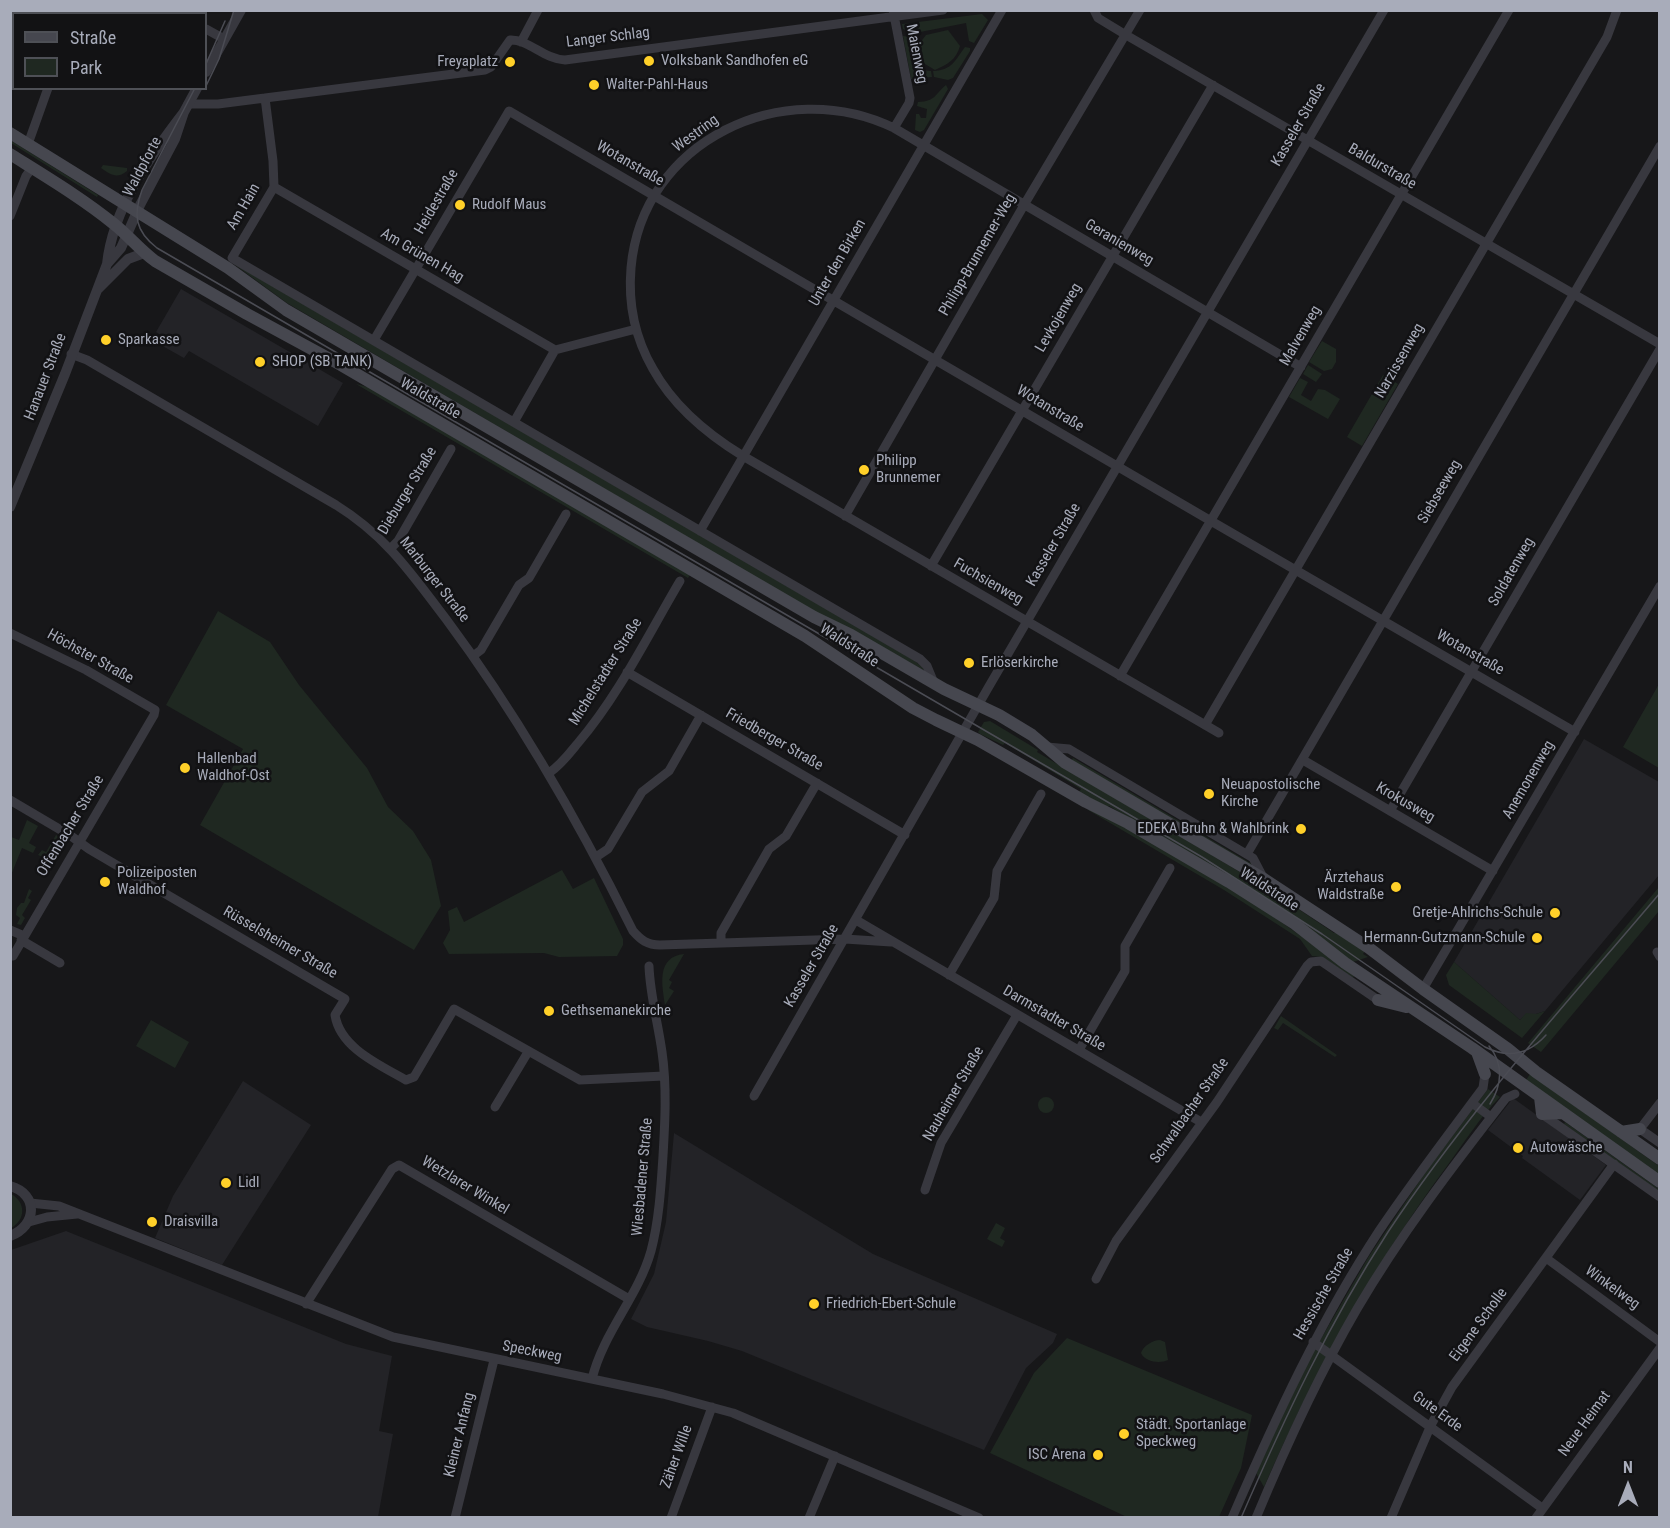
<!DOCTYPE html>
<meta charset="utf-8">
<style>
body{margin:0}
#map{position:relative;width:1670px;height:1528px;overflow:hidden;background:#171719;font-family:"Roboto Condensed",sans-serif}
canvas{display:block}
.frame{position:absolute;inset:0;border:12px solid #a8acba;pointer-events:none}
.legend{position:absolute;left:12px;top:12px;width:195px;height:78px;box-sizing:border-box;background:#121214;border:2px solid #4e5056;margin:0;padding:8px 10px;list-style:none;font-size:18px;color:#a8acba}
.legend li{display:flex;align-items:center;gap:12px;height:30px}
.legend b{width:30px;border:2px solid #4e5056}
.north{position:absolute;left:1598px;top:1456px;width:60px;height:60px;-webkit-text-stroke:4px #121214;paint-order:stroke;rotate:0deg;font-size:16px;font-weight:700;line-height:24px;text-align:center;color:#a8acba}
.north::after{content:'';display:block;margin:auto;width:21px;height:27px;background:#a8acba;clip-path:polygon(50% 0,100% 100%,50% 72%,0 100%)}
</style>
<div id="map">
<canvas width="1670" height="1528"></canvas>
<div class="frame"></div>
<ul class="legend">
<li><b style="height:8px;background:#46474f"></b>Straße</li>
<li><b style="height:16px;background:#1f2821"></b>Park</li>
</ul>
<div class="north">N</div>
</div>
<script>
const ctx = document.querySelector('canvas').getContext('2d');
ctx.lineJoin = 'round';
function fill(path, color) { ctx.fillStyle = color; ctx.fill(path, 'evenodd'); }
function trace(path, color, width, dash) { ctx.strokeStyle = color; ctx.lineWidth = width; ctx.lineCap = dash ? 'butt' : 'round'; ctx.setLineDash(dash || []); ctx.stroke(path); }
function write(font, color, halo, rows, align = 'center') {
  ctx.font = font + ' "Roboto Condensed",sans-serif'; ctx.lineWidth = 5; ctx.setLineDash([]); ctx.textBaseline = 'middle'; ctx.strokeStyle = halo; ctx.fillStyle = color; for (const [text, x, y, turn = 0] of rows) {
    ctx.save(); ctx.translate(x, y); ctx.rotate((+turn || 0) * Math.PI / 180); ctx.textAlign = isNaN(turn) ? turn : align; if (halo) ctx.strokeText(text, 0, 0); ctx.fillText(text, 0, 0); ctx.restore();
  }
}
const built = new Path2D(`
 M 181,289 L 343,383 L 318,426 L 189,351 L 184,358 L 159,344 L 164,337 L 156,332 Z
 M 1584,739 L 1659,782 L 1659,875 L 1545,1011 L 1536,1014 L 1526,1014 L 1520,1020 L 1454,962 Z
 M 243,1081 L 311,1125 L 222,1265 L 155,1238 L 173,1196 Z
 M 1513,1098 L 1606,1165 L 1580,1200 L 1522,1158 L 1523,1156 L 1488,1130 Z
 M 674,1133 L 873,1254 L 1057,1334 L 1053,1343 L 1026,1368 L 984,1450 L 742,1351 L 708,1341 L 647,1327 L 631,1319 L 654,1274 L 666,1222 Z
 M 66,1231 L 346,1344 L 392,1356 L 379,1431 L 393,1434 L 378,1517 L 11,1517 L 11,1250 Z`);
const green = new Path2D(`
 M 982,14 L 988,20 L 974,43 L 969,41 L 966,23 L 915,33 L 903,29 L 902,24 Z
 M 948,30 L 960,46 C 956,60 948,64 935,70 L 920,61 L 916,48 L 926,35 Z
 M 903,36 L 911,37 L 917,67 L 920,70 L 931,71 L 932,77 L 918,78 L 915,81 L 911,79 Z
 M 965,47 L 970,48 L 970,51 L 953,78 L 948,80 L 934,77 L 933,71 C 953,70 955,60 965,47 Z
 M 946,85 L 948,89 L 924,130 L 920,132 L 915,130 L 916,114 L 919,114 L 921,118 L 926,118 L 927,109 L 917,106 L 918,102 C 936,101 934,95 946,85 Z
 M 10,140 L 98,195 L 97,197 L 11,143 Z
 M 103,165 L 127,168 L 127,171 C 117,179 111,175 101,168 Z
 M 231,262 L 914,660 L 927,672 L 817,613 L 287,303 Z
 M 1322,341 L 1336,349 L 1336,362 L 1332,369 L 1324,371 L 1309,362 Z
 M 1308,365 L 1322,374 L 1316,382 L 1303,374 Z
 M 1383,375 L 1398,384 L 1362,446 L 1347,437 Z
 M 1300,378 L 1308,382 L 1301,395 L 1311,401 L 1318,389 L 1325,390 L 1340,399 L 1328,419 L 1289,397 Z
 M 356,384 L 368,387 L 690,575 L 688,578 Z
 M 218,611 L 270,642 L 299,685 L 367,768 L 388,807 L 413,831 L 431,860 L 441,906 L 414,950 L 200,825 L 243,749 L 166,705 Z
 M 1659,684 L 1659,768 L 1623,747 Z
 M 990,721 L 1038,750 L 1037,752 L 1267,888 L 1334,933 L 1336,933 L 1365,951 L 1363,954 L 1368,957 L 1353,962 L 1254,892 L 1109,806 L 1107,807 L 1079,792 L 1081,789 L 1005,743 L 1003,745 L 980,734 L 978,732 L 984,722 Z
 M 1073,758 L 1252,864 L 1251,866 L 1071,761 Z
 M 1089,808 C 1183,853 1272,912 1354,976 L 1353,978 L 1322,957 L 1312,956 L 1300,939 L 1224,890 L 1088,810 Z
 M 27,820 L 38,826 L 29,843 L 36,847 L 33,853 L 22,848 L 11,875 L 11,837 L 19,840 Z
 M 56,835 L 63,839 L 41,877 L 36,874 L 43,857 L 38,855 L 42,850 L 46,852 Z
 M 562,870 L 573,889 L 594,878 L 623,939 L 623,945 L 617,956 L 559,957 L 544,953 L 449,954 L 443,943 L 450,930 L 448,911 L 457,907 L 464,922 Z
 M 1659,887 L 1659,911 L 1541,1052 L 1528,1043 Z
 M 29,889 L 32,891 L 28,898 L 31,900 L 22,915 L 25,918 L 21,925 L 17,924 L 20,918 L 16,915 L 17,908 L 21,903 L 24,903 Z
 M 684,954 L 669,980 L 672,982 L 669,988 L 674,991 L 665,1005 C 662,985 656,957 684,954 Z
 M 1454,962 L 1520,1020 L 1526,1013 L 1536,1014 L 1545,1011 L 1522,1038 L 1449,985 L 1446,975 Z
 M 1281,1016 L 1337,1055 L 1335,1057 L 1283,1023 L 1278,1030 L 1274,1028 Z
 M 151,1020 L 189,1042 L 175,1068 L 136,1046 Z
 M 1530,1074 L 1659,1166 L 1659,1175 L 1526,1080 Z
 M 1488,1089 L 1500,1097 C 1480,1117 1464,1143 1447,1166 C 1373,1266 1314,1373 1264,1487 L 1256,1473 L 1278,1424 L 1311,1356 L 1369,1256 L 1429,1167 Z
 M1038 1105a8 8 0 1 1 16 0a8 8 0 1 1-16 0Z
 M 1565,1122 L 1659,1189 L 1659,1192 L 1564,1124 Z
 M 11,1194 C 26,1202 26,1220 11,1228 Z
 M 996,1223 L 1005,1228 L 1000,1238 L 1005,1241 L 1002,1247 L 987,1239 Z
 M 1067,1338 L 1252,1415 L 1241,1468 L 1219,1517 L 1127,1517 L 990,1453 L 1034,1373 Z
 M 1160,1340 L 1165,1342 L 1168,1360 C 1160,1364 1145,1362 1141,1353 C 1143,1346 1153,1340 1160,1340 Z`);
const minor = new Path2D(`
 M 171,10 L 177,14
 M 893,10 L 910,98 L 909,103 L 894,128
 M 1094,10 L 1098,18 L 1126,35 L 1660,344
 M 87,14 L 89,10
 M 206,29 L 224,39
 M 521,42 L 538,10
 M 265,98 L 273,161 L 274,187 L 232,258 L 920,659 L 927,666 L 934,683
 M 188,104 L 218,104 L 485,70 L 491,67 L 510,40 C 528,39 544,59 565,60 L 943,10
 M 28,144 L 48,88
 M 274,187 L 555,350
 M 10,216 L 26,176 L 32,168
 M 374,340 L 509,111 L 1211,521 L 1575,732
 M 71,354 L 87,360 L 336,505 C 386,536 411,573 446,619 C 519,717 579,822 633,931 C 641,940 647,945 660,945 L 845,939 L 891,942
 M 514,422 L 555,350 L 636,329
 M 845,516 L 1024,205 L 1140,10
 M 700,531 L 1002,10
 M 391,548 L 398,541 L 451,449
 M 931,566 L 1213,85
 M 10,633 L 86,670 L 155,710 L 154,715 L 13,956 L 10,956
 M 473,656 L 481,650 L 519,585 L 529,578 L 566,514
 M 627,672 L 905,835
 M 1120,676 L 1509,10
 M 1205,725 L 1607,37 L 1617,10
 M 1219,733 L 743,456 C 707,434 674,407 653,369 C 635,338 628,303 631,268 C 642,141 783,74 894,128 L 1301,367
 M 1047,747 L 1069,749 L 1253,858 L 1264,879
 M 1303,760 L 1493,871
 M 549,773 C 561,765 569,754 578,743 C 619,695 648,635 680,581
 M 10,800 L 71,836 L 89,849 L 345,999 L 335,1015 C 340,1048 380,1065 406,1080 L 414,1077 L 454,1009 L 580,1080 L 664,1076
 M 1390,811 L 1660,349
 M 1247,854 L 1660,146
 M 596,857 L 608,849 L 642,792 L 669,771 L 701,715
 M 856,920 L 1201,1122
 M 10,930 L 24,936
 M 21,940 L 60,963
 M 721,943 L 721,933 L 769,849 L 786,836 L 817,783
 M 1657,952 L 1660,957
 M 949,975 L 994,898 L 997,871 L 1041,794
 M 1423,989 L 1660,586
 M 1079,1050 L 1125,971 L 1125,946 L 1170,868
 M 754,1096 L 988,688 L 1384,10
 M 1472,1103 L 1491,1117
 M 1660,1103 L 1640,1129 L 1660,1143
 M 495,1107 L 528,1052
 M 1542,1114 L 1660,1197
 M 925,1190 L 941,1143 L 1017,1015
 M 30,1203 L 59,1206 L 393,1337 L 663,1394 L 733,1413 L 979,1518
 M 29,1222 L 47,1217 L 77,1214
 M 1546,1258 L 1660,1342
 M 1096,1279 L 1116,1241 L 1217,1102 L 1307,966 L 1311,962 L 1321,961 L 1378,1000
 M 306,1304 L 392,1169 L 399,1165 L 629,1299
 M 1313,1342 L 1542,1508
 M 592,1379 C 603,1333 638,1297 651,1251 C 659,1221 661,1187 663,1156 C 665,1122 667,1086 662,1052 C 658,1023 650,995 649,966
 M 455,1518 L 494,1360
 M 671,1518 L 712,1407
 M 809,1518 L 835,1456
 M 1232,1518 C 1275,1419 1320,1321 1379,1231 C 1412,1182 1448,1135 1483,1088 L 1485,1074
 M 1256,1518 C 1286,1446 1318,1376 1357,1309 C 1401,1234 1453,1166 1506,1098 L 1515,1094
 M 1391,1518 L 1431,1425 L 1452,1387 L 1614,1164
 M 1536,1518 L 1660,1348`);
const tertiary = new Path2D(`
 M 206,72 L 241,10
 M 107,264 L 121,248 L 140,205 L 175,139 L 184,112 L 197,88
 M 98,289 L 128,259 L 144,253
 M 10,507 L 65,374 L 107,264 C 113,208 150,156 184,112
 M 10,1186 C 39,1194 37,1226 10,1236`);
const secondary = new Path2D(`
 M 10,133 L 228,268 L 286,310 L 814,617 L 851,635 L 944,689 L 999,715 L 1032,735 L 1064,762 L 1264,879 L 1369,948 L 1423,989 L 1508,1049 L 1536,1072 L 1660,1159
 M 10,154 C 45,176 82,198 114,224 C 129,236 140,250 155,261 L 247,314 L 341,365 L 805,636 L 913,708 L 936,720 L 978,740 L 1086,802 L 1128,823 L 1229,882 L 1295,924 L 1345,963 L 1472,1048 L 1660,1182
 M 1378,1000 L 1406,1007
 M 1477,1052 L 1485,1074
 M 1540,1097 L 1542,1114 L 1562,1113
 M 1621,1132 L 1640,1129`);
const tram = new Path2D(`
 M 206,64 L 225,21
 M 206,86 L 219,59 L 234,10
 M 195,88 L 142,190 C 133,215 135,231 157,248 L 1202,857 L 1322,934 L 1485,1047 C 1509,1059 1529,1054 1546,1035
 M 1489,1046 C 1504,1064 1502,1085 1490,1104
 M 1241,1518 C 1284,1419 1329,1323 1388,1232 C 1468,1111 1567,1003 1660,893`);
const markers = [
 [649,61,6,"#ffd029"],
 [510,62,6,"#ffd029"],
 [594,85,6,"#ffd029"],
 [460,205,6,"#ffd029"],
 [106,340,6,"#ffd029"],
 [260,362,6,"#ffd029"],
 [864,470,6,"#ffd029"],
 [969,663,6,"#ffd029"],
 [185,768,6,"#ffd029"],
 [1209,794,6,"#ffd029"],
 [1301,829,6,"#ffd029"],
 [105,882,6,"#ffd029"],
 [1396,887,6,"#ffd029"],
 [1555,913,6,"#ffd029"],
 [1537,938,6,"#ffd029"],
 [549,1011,6,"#ffd029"],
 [1518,1148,6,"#ffd029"],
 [226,1183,6,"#ffd029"],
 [152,1222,6,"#ffd029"],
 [814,1304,6,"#ffd029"],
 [1124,1434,6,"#ffd029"],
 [1098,1455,6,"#ffd029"]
];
const streetNames = [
 ["Langer Schlag",608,38,-7],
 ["Maienweg",916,54,79],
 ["Kasseler Straße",1299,125,-60],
 ["Westring",696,134,-36],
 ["Wotanstraße",630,164,30],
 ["Waldpforte",143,167,-62],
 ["Baldurstraße",1382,167,30],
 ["Heidestraße",437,202,-60],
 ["Am Hain",244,207,-60],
 ["Geranienweg",1119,243,30],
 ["Philipp-Brunnemer-Weg",978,255,-60],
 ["Am Grünen Hag",422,256,30],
 ["Unter den Birken",838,263,-60],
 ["Levkojenweg",1059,318,-60],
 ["Malvenweg",1301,336,-60],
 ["Narzissenweg",1400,361,-60],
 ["Hanauer Straße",46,377,-69],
 ["Waldstraße",430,399,30],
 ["Wotanstraße",1050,409,31],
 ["Dieburger Straße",408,491,-59],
 ["Siebseeweg",1440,492,-60],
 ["Kasseler Straße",1054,545,-60],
 ["Soldatenweg",1512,572,-60],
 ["Marburger Straße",434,580,52],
 ["Fuchsienweg",988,582,30],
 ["Waldstraße",849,646,33],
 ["Wotanstraße",1470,653,30],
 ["Höchster Straße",90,657,29],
 ["Michelstadter Straße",606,672,-58],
 ["Friedberger Straße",774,740,30],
 ["Anemonenweg",1529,780,-60],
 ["Krokusweg",1405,803,30],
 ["Offenbacher Straße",71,826,-59],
 ["Waldstraße",1269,890,33],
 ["Rüsselsheimer Straße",280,943,30],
 ["Kasseler Straße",812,966,-60],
 ["Darmstadter Straße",1054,1019,30],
 ["Nauheimer Straße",954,1094,-60],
 ["Schwalbacher Straße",1190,1111,-55],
 ["Wiesbadener Straße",643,1177,-85],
 ["Wetzlarer Winkel",465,1186,31],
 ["Winkelweg",1612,1288,36],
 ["Hessische Straße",1324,1294,-60],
 ["Eigene Scholle",1479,1325,-54],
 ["Speckweg",532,1352,11],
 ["Gute Erde",1437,1412,36],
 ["Neue Heimat",1585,1424,-54],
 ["Kleiner Anfang",460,1435,-76],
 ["Zäher Wille",677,1457,-70]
];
const poiNames = [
 ["Volksbank Sandhofen eG",661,61],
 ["Freyaplatz",498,62,"right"],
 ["Walter-Pahl-Haus",606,85],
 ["Rudolf Maus",472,205],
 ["Sparkasse",118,340],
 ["SHOP (SB TANK)",272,362],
 ["Philipp",876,461],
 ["Brunnemer",876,478],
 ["Erlöserkirche",981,663],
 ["Hallenbad",197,759],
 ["Waldhof-Ost",197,776],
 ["Neuapostolische",1221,785],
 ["Kirche",1221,802],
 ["EDEKA Bruhn & Wahlbrink",1289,829,"right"],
 ["Polizeiposten",117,873],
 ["Waldhof",117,890],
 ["Ärztehaus",1384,878,"right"],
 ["Waldstraße",1384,895,"right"],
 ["Gretje-Ahlrichs-Schule",1543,913,"right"],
 ["Hermann-Gutzmann-Schule",1525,938,"right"],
 ["Gethsemanekirche",561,1011],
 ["Autowäsche",1530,1148],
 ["Lidl",238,1183],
 ["Draisvilla",164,1222],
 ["Friedrich-Ebert-Schule",826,1304],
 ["Städt. Sportanlage",1136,1425],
 ["Speckweg",1136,1442],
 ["ISC Arena",1086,1455,"right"]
];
fill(built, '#232327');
fill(green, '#1f2821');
trace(minor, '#38383f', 9);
trace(tertiary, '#38383f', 10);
trace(secondary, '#46474f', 12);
trace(tram, '#4b4c54', 1.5);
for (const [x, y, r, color] of markers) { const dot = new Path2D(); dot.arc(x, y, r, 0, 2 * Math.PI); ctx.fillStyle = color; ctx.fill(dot); trace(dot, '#121214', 2); }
write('15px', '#a8acba', '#121214', streetNames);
write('15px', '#a8acba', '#121214', poiNames, 'left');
</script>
